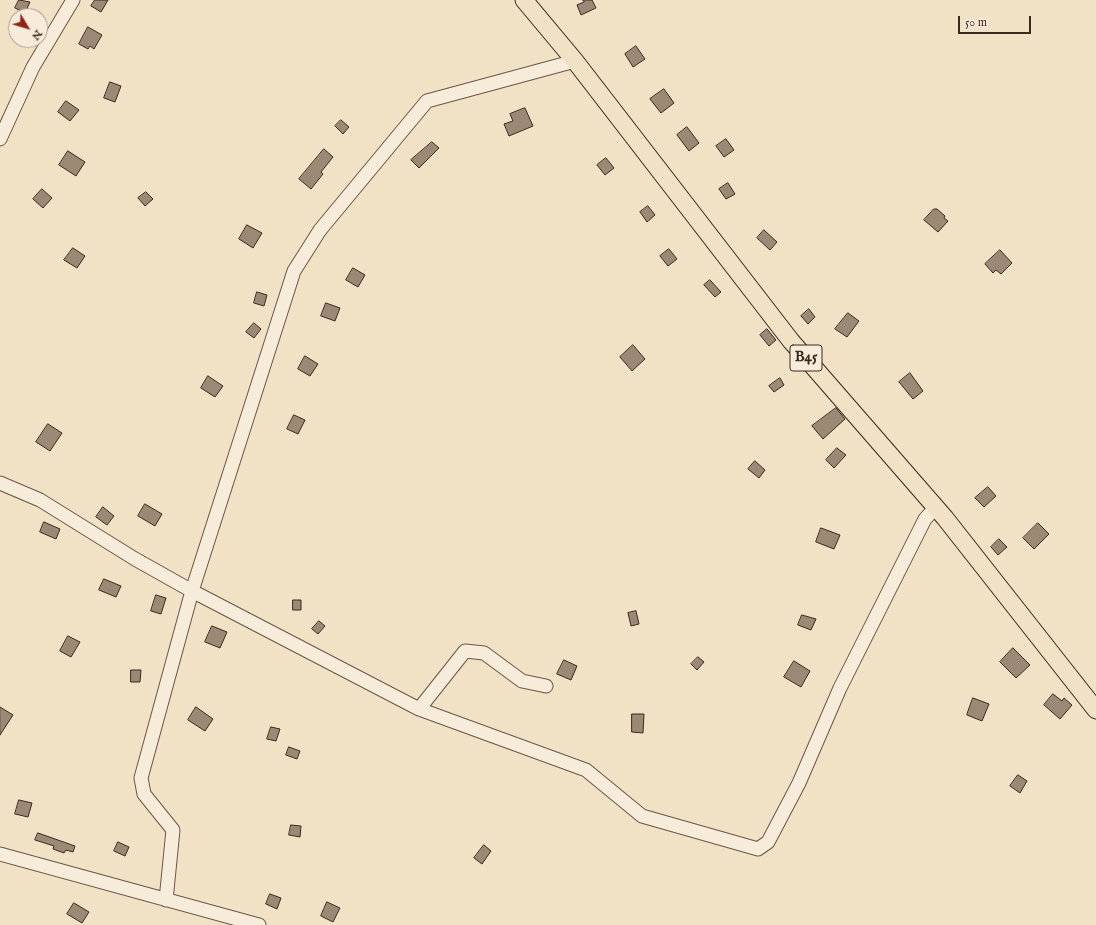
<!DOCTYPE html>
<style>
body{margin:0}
#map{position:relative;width:1096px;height:925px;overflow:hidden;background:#f1e1c5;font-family:"IM FELL English",serif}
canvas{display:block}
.north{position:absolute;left:8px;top:8px;width:40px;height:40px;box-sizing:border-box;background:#f6ecd9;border:1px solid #ac9e8f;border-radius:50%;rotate:128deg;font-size:11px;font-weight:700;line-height:16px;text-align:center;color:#3d281f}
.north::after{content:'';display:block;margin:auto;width:14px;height:18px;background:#8f2418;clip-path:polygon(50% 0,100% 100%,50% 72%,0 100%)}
.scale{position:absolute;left:958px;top:16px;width:73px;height:18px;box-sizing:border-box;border:2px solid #3d281f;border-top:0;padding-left:5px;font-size:12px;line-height:14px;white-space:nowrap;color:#3d281f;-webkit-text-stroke:3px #f6ecd9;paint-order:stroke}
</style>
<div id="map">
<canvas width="1096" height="925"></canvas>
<div class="north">N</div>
<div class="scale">50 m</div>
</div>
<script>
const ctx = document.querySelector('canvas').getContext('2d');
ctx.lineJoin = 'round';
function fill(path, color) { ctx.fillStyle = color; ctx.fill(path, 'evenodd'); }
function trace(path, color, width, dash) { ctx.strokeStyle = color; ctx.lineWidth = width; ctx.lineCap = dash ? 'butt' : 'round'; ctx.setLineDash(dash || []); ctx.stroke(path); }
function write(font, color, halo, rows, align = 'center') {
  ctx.font = font + ' "IM FELL English",serif'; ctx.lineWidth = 4; ctx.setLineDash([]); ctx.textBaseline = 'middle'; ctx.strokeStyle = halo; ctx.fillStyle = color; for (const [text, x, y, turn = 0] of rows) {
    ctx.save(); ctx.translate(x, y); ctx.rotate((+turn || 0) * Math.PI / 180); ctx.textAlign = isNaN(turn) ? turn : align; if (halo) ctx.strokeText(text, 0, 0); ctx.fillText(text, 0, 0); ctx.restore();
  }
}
const building = new Path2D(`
 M 19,0 L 30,2 L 25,13 L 15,8 Z
 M 95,0 L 108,0 L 101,12 L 91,6 Z
 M 583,0 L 592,0 L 596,8 L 581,15 L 577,5 L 584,2 Z
 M 88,27 L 102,35 L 94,49 L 90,46 L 88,49 L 79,44 Z
 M 636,46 L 645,59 L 633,67 L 625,54 Z
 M 110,82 L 121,86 L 115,102 L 104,98 Z
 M 664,89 L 674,103 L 661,113 L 650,99 Z
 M 66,101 L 79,110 L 70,121 L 58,112 Z
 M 525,108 L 533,126 L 509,136 L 504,124 L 513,121 L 510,114 Z
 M 341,120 L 349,127 L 343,134 L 335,126 Z
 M 687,127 L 699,143 L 689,151 L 677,135 Z
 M 726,139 L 734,150 L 724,157 L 716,146 Z
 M 432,142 L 439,148 L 419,168 L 411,160 Z
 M 324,149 L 333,157 L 321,172 L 323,174 L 311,189 L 299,179 Z
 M 68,151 L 85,162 L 76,176 L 59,165 Z
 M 606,158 L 614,168 L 605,175 L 597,165 Z
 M 728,183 L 735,194 L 726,199 L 719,189 Z
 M 42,189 L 52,198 L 43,208 L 33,199 Z
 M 146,192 L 153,199 L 145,206 L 138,198 Z
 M 648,206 L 655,215 L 647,222 L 640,212 Z
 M 934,209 L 937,209 L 945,216 L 944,218 L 948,221 L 938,232 L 924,220 Z
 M 247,225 L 262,233 L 253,248 L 239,239 Z
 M 764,230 L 777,242 L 770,250 L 757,238 Z
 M 73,248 L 85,256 L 77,268 L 64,260 Z
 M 669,249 L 677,259 L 668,266 L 660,256 Z
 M 1000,250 L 1012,263 L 1001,274 L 996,270 L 993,273 L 985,264 Z
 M 353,268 L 365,275 L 358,287 L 346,280 Z
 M 710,280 L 721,292 L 715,297 L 704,285 Z
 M 257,292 L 267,295 L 264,306 L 254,303 Z
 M 326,303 L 340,308 L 335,321 L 321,316 Z
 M 809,309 L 815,317 L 808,324 L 801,316 Z
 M 848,313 L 859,321 L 847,337 L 835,329 Z
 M 254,323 L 261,329 L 254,338 L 246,332 Z
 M 767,329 L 776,340 L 769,346 L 760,335 Z
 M 633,345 L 645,359 L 632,371 L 620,357 Z
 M 305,356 L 318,364 L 310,376 L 298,369 Z
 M 910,373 L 923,391 L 913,399 L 899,382 Z
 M 208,376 L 223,386 L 215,397 L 201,388 Z
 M 780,378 L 784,385 L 774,392 L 769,386 Z
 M 836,408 L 845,419 L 823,439 L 812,426 Z
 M 294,415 L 305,420 L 298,434 L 287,429 Z
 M 48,424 L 62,433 L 50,451 L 36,442 Z
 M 837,448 L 846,455 L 834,468 L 826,460 Z
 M 755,461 L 765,470 L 759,478 L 748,469 Z
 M 988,487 L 996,496 L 984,507 L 975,498 Z
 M 145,504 L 162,514 L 155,526 L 138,516 Z
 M 103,507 L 114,516 L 107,525 L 96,517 Z
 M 44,522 L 60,529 L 56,539 L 40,532 Z
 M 1038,523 L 1049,534 L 1034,549 L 1023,538 Z
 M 821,528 L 840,535 L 834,549 L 816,542 Z
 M 999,539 L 1007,547 L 998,555 L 991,547 Z
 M 104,579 L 121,586 L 116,597 L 99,590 Z
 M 156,595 L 166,598 L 161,614 L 151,611 Z
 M 293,600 L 301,600 L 301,610 L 293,610 Z
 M 636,611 L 639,624 L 631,626 L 628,613 Z
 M 802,615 L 816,619 L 811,630 L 798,625 Z
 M 319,621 L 325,626 L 318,634 L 312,629 Z
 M 212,626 L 227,632 L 220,648 L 205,642 Z
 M 68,636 L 80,642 L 71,657 L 60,651 Z
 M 1013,648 L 1030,665 L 1016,678 L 1000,662 Z
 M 698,657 L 704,662 L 697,670 L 691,664 Z
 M 564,660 L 577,666 L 571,680 L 557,674 Z
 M 794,661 L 810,671 L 801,687 L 784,677 Z
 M 131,670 L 141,670 L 140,682 L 131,682 Z
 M 1053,694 L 1062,701 L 1064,698 L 1072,705 L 1060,719 L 1044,705 Z
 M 973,698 L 989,704 L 982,721 L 967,715 Z
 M 0,707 L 13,715 L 0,735 Z
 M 196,707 L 213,719 L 205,731 L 188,720 Z
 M 632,714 L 644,714 L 643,733 L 632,732 Z
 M 271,727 L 280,729 L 276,741 L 267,739 Z
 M 289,747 L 300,751 L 297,759 L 286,755 Z
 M 1018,775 L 1027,781 L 1020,793 L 1010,786 Z
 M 19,800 L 32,803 L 28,817 L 15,814 Z
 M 291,825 L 301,826 L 300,837 L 289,835 Z
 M 38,833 L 75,846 L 73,852 L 66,850 L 64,853 L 53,849 L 54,846 L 35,840 Z
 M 118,842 L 129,847 L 125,856 L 114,851 Z
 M 484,845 L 491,851 L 482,864 L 474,858 Z
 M 270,894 L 281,898 L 277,909 L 266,904 Z
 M 327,902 L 340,908 L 333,922 L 321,916 Z
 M 74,903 L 89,912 L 82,923 L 67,914 Z`);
const minor = new Path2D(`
 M 0,139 L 33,67 L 73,0
 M 0,483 L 40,500 L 135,559 L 192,591 L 419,709 L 586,770 L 642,816 L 758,849 L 768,842 L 799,783 L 840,688 L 925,519 L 936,507
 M 419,709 L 465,651 L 484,653 L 522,681 L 546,686
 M 0,854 L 259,925
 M 166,900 L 173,830 L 144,794 L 141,778 L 192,591 L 294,271 L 320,230 L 427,101 L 575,61`);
const major = new Path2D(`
 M 524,0 L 575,61 L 791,341 L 945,518 L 1096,710`);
const shields = [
 [806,358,32]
];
const shieldNames = [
 ["B45",806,358]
];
fill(building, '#9b8875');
trace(building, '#3d281f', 1);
trace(minor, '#6a5648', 15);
trace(major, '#3d281f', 19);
trace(minor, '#f6ecd9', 13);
trace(major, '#f1e1c5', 17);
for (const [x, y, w] of shields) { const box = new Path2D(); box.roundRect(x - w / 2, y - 13, w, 26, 3); ctx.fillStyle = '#f6ecd9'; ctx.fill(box); trace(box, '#3d281f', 1); }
write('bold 15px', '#3d281f', null, shieldNames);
</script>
